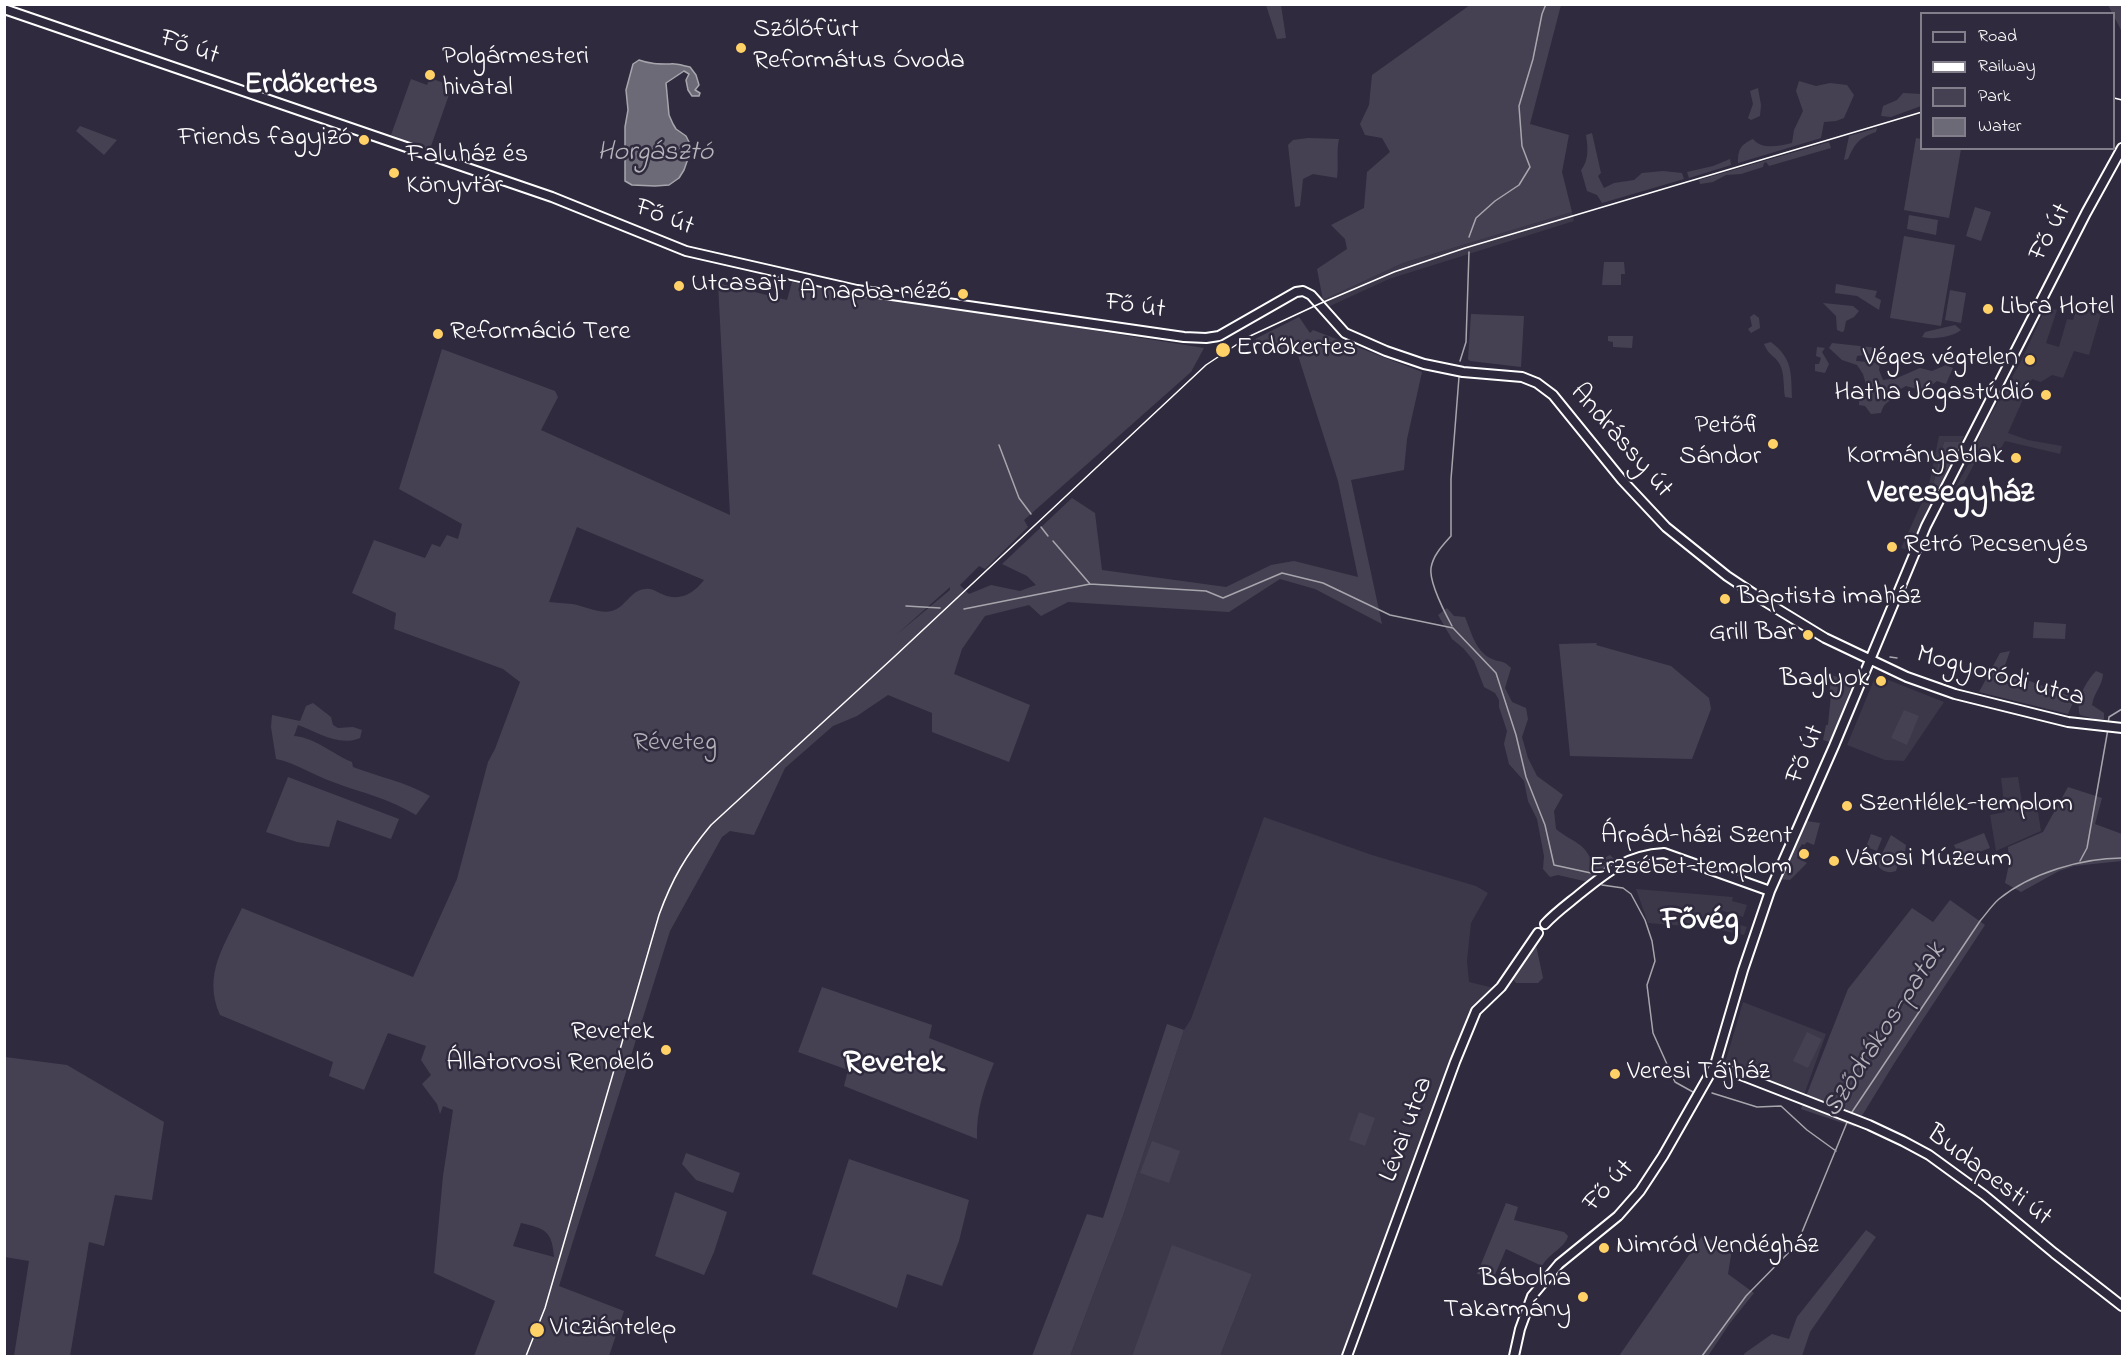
<!DOCTYPE html>
<meta charset="utf-8">
<style>
body{margin:0}
#map{position:relative;width:2127px;height:1361px;overflow:hidden;background:#2f2a3d;font-family:"Indie Flower",sans-serif}
canvas{display:block}
.frame{position:absolute;inset:0;border:6px solid #fff;pointer-events:none}
.legend{position:absolute;left:1920px;top:12px;width:195px;height:138px;box-sizing:border-box;background:#2f2a3d;border:2px solid #827f8b;margin:0;padding:8px 10px;list-style:none;font-size:18px;color:#fff}
.legend li{display:flex;align-items:center;gap:12px;height:30px}
.legend b{width:30px;border:2px solid #827f8b}
</style>
<div id="map">
<canvas width="2127" height="1361"></canvas>
<div class="frame"></div>
<ul class="legend">
<li><b style="height:8px;background:#2f2a3d"></b>Road</li>
<li><b style="height:8px;background:#fff"></b>Railway</li>
<li><b style="height:16px;background:#464152"></b>Park</li>
<li><b style="height:16px;background:#6d6a77"></b>Water</li>
</ul>
</div>
<script>
const ctx = document.querySelector('canvas').getContext('2d');
ctx.lineJoin = 'round';
function fill(path, color) { ctx.fillStyle = color; ctx.fill(path, 'evenodd'); }
function trace(path, color, width, dash) { ctx.strokeStyle = color; ctx.lineWidth = width; ctx.lineCap = dash ? 'butt' : 'round'; ctx.setLineDash(dash || []); ctx.stroke(path); }
function write(font, color, halo, rows, align = 'center') {
  ctx.font = font + ' "Indie Flower",sans-serif'; ctx.lineWidth = 5; ctx.setLineDash([]); ctx.textBaseline = 'middle'; ctx.strokeStyle = halo; ctx.fillStyle = color; for (const [text, x, y, turn = 0] of rows) {
    ctx.save(); ctx.translate(x, y); ctx.rotate((+turn || 0) * Math.PI / 180); ctx.textAlign = isNaN(turn) ? turn : align; if (halo) ctx.strokeText(text, 0, 0); ctx.fillText(text, 0, 0); ctx.restore();
  }
}
const built = new Path2D(`
 M 1572,212 L 1574,221 L 1389,279 L 1328,307 L 1323,300 L 1403,263 Z
 M 2046,307 L 2057,310 L 2046,343 L 2059,347 L 2067,319 L 2073,320 L 2077,307 L 2101,314 L 2089,355 L 2074,351 L 2063,378 L 2052,375 L 2041,382 L 2032,379 L 2008,433 L 2028,440 L 2062,446 L 2060,454 L 2005,441 L 1999,452 L 1978,457 L 1957,496 L 1952,493 L 1972,458 L 1982,430 L 2020,363 Z
 M 1939,436 L 1964,436 L 1961,442 L 1944,442 L 1933,483 L 1940,487 L 1910,550 L 1901,548 L 1928,489 Z
 M 1876,675 L 1944,702 L 1904,761 L 1885,760 L 1847,745 Z
 M 2018,777 L 2023,808 L 2037,806 L 2041,831 L 1996,851 L 1990,815 L 2005,812 L 2001,778 Z
 M 1264,817 L 1372,855 L 1476,886 L 1488,893 L 1471,923 L 1467,961 L 1469,982 L 1494,988 L 1473,1010 L 1342,1356 L 1220,1356 L 1252,1274 L 1173,1246 L 1132,1356 L 1070,1356 L 1123,1216 L 1184,1030 L 1191,1019 Z
 M 1636,889 L 1733,897 L 1732,901 L 1747,905 L 1743,917 L 1720,910 L 1718,918 L 1747,927 L 1744,935 L 1711,928 L 1648,923 Z
 M 1743,1002 L 1826,1034 L 1804,1095 L 1725,1063 Z`);
const green = new Path2D(`
 M 1266,5 L 1281,5 L 1286,38 L 1277,39 Z
 M 1470,5 L 1561,5 L 1530,124 L 1569,135 L 1562,172 L 1572,212 L 1403,263 L 1323,300 L 1317,269 L 1347,249 L 1345,239 L 1331,225 L 1364,208 L 1367,172 L 1390,152 L 1382,138 L 1365,135 L 1360,124 L 1369,105 L 1372,75 Z
 M 2108,5 L 2122,5 L 2122,32 Z
 M 430,78 L 452,86 L 430,149 L 391,135 L 411,79 L 427,85 Z
 M 1799,81 L 1816,86 L 1830,83 L 1847,85 L 1854,95 L 1844,118 L 1836,121 L 1824,122 L 1821,138 L 1738,163 C 1738,150 1740,145 1753,139 C 1762,150 1779,146 1792,143 L 1794,130 L 1803,111 L 1796,91 Z
 M 1758,88 L 1761,105 L 1760,116 L 1751,120 L 1748,118 L 1753,104 L 1750,91 Z
 M 1903,93 L 1921,94 L 1921,106 L 1891,117 L 1881,116 L 1883,106 L 1897,100 Z
 M 80,126 L 117,140 L 104,155 L 76,131 Z
 M 1877,128 L 1876,132 C 1859,138 1855,143 1848,159 L 1844,160 L 1849,136 Z
 M 1592,133 L 1601,173 L 1598,176 L 1604,188 L 1614,183 L 1634,180 L 1642,173 L 1663,171 L 1682,173 L 1684,179 L 1602,203 L 1597,195 L 1587,191 L 1581,170 C 1589,160 1588,148 1586,135 Z
 M 1308,138 L 1339,139 C 1336,152 1339,165 1337,178 L 1313,174 L 1303,179 L 1300,206 L 1295,207 L 1288,145 L 1293,140 Z
 M 1916,138 L 1921,139 L 1922,148 L 1961,149 L 1949,218 L 1904,210 Z
 M 1829,142 L 1831,148 L 1769,166 L 1766,162 L 1764,163 L 1763,167 L 1741,174 L 1726,175 L 1713,182 L 1700,184 L 1699,180 Z
 M 1730,159 L 1731,165 L 1689,178 L 1687,172 L 1713,166 Z
 M 1975,207 L 1991,212 L 1981,241 L 1966,236 Z
 M 1909,215 L 1938,220 L 1936,235 L 1907,229 Z
 M 1904,236 L 1955,245 L 1941,326 L 1890,318 Z
 M 1604,262 L 1624,262 L 1625,274 L 1621,274 L 1621,285 L 1602,285 Z
 M 792,282 L 1204,348 L 1191,372 L 1024,520 L 1028,527 L 985,569 L 979,566 L 960,585 L 969,594 L 991,585 L 1020,591 L 1036,585 L 1027,576 L 1002,564 L 1072,498 L 1095,513 L 1102,570 L 1226,587 L 1271,565 L 1294,561 L 1358,577 L 1338,481 L 1295,346 L 1277,354 L 1255,339 L 1299,317 L 1310,333 L 1313,330 L 1422,372 L 1407,439 L 1404,470 L 1351,480 L 1382,624 L 1315,589 L 1280,579 L 1229,612 L 1068,602 L 1041,616 L 1029,605 L 985,616 L 962,649 L 954,674 L 1030,705 L 1009,762 L 932,732 L 932,713 L 888,695 L 857,716 L 833,726 L 785,768 L 754,835 L 730,831 L 722,837 L 670,931 L 559,1286 L 624,1311 L 609,1356 L 474,1356 L 495,1301 L 434,1273 L 443,1176 L 453,1110 L 443,1106 L 440,1114 L 437,1104 L 422,1084 L 431,1075 L 421,1060 L 426,1046 L 388,1033 L 364,1090 L 329,1076 L 333,1062 L 220,1015 C 202,974 225,945 242,908 L 413,977 L 457,879 L 488,762 L 495,749 L 520,682 L 503,669 L 394,629 L 396,613 L 352,593 L 374,540 L 425,558 L 432,544 L 440,547 L 447,535 L 458,539 L 462,524 L 399,489 L 442,349 L 555,391 L 558,397 L 541,430 L 730,515 L 718,283 L 787,300 ZM 577,527 L 704,580 C 693,594 681,601 664,595 C 658,593 653,588 646,589 C 631,589 626,607 612,611 C 599,614 585,606 572,604 C 564,603 556,603 549,602 ZM 950,587 L 950,590 L 896,635 ZM 521,1223 C 545,1229 552,1230 554,1257 L 513,1246 Z
 M 1836,284 L 1877,291 L 1875,297 L 1881,300 L 1879,310 L 1857,296 L 1835,293 Z
 M 1950,290 L 1966,293 L 1961,323 L 1945,320 Z
 M 1823,303 L 1853,306 L 1859,311 L 1854,317 L 1846,321 L 1844,331 L 1842,332 L 1837,330 L 1836,316 Z
 M 1471,314 L 1524,316 L 1521,367 L 1470,361 L 1468,359 Z
 M 1754,314 L 1759,318 L 1760,328 L 1751,333 L 1748,329 L 1752,326 L 1750,317 Z
 M 1955,325 L 1961,330 C 1953,337 1932,340 1922,337 L 1925,332 Z
 M 1608,336 L 1633,336 L 1632,348 L 1613,347 L 1613,342 L 1608,341 Z
 M 1771,342 C 1793,359 1791,373 1792,398 L 1785,397 C 1783,387 1785,372 1779,363 C 1774,355 1769,356 1764,344 Z
 M 1832,343 L 1878,348 L 1880,353 L 1857,356 L 1856,361 L 1880,363 L 1879,370 L 1883,380 L 1897,378 L 1920,368 L 1932,371 L 1946,365 L 1953,368 L 1946,384 L 1937,381 L 1924,391 L 1906,386 L 1899,390 L 1895,399 C 1887,401 1883,405 1881,413 L 1871,414 L 1865,406 L 1859,405 L 1859,400 L 1871,393 L 1867,388 L 1863,374 L 1857,365 L 1842,360 L 1829,348 Z
 M 1817,347 L 1825,348 L 1822,352 L 1829,364 L 1825,373 L 1815,371 L 1815,364 L 1819,364 L 1821,358 L 1816,356 Z
 M 1944,442 L 1961,442 L 1940,487 L 1933,484 Z
 M 1447,608 L 1454,616 L 1465,617 C 1471,631 1475,650 1490,658 C 1499,663 1503,659 1511,668 L 1505,688 L 1512,702 L 1526,708 L 1528,719 L 1522,737 L 1528,758 L 1537,776 L 1563,795 L 1554,811 L 1556,829 C 1573,843 1584,841 1593,864 L 1610,855 L 1615,860 L 1588,882 L 1558,875 L 1550,877 L 1543,869 L 1544,856 L 1537,819 L 1528,801 L 1524,781 L 1509,764 L 1504,744 L 1507,731 L 1499,707 L 1499,700 L 1495,693 L 1484,687 L 1474,661 L 1463,648 L 1452,639 L 1438,615 Z
 M 2034,622 L 2066,624 L 2065,639 L 2033,638 Z
 M 1597,643 L 1596,645 L 1671,666 L 1709,698 L 1711,709 L 1692,759 L 1570,756 L 1559,644 Z
 M 2010,651 L 2003,671 L 2075,698 L 2068,714 L 1979,692 L 2000,653 Z
 M 2096,671 L 2103,674 C 2102,687 2094,692 2092,705 L 2104,713 L 2104,719 L 2095,719 L 2080,715 C 2075,701 2086,681 2096,671 Z
 M 1832,675 L 1853,683 L 1830,742 L 1823,740 L 1826,725 L 1828,725 L 1831,694 L 1829,693 Z
 M 313,703 L 331,717 L 333,725 L 338,728 L 353,727 L 362,730 L 360,738 C 338,747 318,732 298,725 L 294,736 C 316,738 332,754 352,762 L 353,767 C 379,777 406,782 430,796 L 416,815 C 388,798 362,793 333,782 C 313,775 296,763 276,759 L 271,727 L 272,715 L 300,721 L 306,706 Z
 M 1904,710 L 1919,716 L 1907,745 L 1891,738 Z
 M 288,777 L 399,819 L 391,839 L 337,820 L 329,847 L 297,842 L 266,832 Z
 M 2068,787 L 2102,798 L 2095,824 L 2122,834 L 2122,861 L 2074,866 L 2059,871 L 2021,892 L 2005,883 L 2009,864 L 2008,847 L 2043,832 Z
 M 1807,821 L 1820,823 L 1814,845 L 1807,842 L 1804,845 L 1802,844 L 1799,849 L 1801,850 L 1797,858 L 1807,863 L 1790,880 L 1778,879 L 1795,841 Z
 M 1984,833 L 1990,848 L 1960,859 L 1954,845 Z
 M 1871,834 L 1882,838 L 1877,851 L 1866,847 Z
 M 1891,835 L 1906,845 L 1905,852 L 1896,856 L 1898,864 L 1896,871 C 1889,874 1880,871 1877,864 Z
 M 1950,900 L 1985,925 L 1895,1062 L 1855,1127 L 1801,1109 L 1848,989 L 1912,908 L 1933,922 Z
 M 1536,945 L 1543,978 L 1538,983 L 1516,983 L 1512,978 Z
 M 822,987 L 932,1025 L 929,1038 L 994,1063 C 984,1088 976,1111 977,1139 L 844,1086 L 848,1070 L 798,1052 Z
 M 1167,1024 L 1184,1030 L 1123,1216 L 1070,1356 L 1032,1356 L 1087,1214 L 1103,1218 Z
 M 1807,1032 L 1822,1039 L 1808,1068 L 1793,1061 Z
 M 5,1057 L 67,1065 L 164,1122 L 152,1200 L 115,1195 L 104,1246 L 89,1242 L 70,1356 L 14,1356 L 29,1261 L 5,1257 Z
 M 1359,1112 L 1375,1118 L 1365,1146 L 1349,1140 Z
 M 1152,1141 L 1180,1151 L 1169,1183 L 1140,1173 Z
 M 686,1153 L 740,1173 L 733,1193 L 696,1180 L 682,1164 Z
 M 849,1159 L 969,1200 L 959,1241 L 942,1286 L 907,1274 L 897,1308 L 812,1274 Z
 M 675,1192 L 727,1212 L 714,1252 L 704,1275 L 655,1256 Z
 M 1506,1203 L 1518,1207 L 1514,1220 L 1564,1232 L 1568,1236 C 1565,1248 1549,1253 1542,1266 L 1506,1249 L 1494,1277 L 1477,1274 Z
 M 1866,1230 L 1876,1237 L 1810,1332 L 1802,1356 L 1743,1356 L 1745,1353 L 1772,1334 L 1789,1339 L 1797,1317 Z
 M 1702,1236 L 1732,1249 L 1728,1274 L 1754,1293 L 1730,1323 L 1708,1356 L 1619,1356 Z
 M 1172,1245 L 1252,1274 L 1220,1356 L 1132,1356 Z`);
const water = new Path2D(`
 M 639,60 C 650,64 658,64 670,64 C 676,63 684,66 690,67 L 696,75 L 699,85 L 695,90 L 700,93 L 699,96 L 692,96 L 688,90 L 686,80 L 689,74 L 684,71 L 666,83 L 669,115 L 673,124 L 676,129 L 686,136 L 689,142 L 691,150 L 684,170 L 679,178 L 669,185 L 655,186 L 632,185 L 625,181 L 625,127 L 628,110 L 626,90 L 633,64 Z`);
const stream = new Path2D(`
 M 1469,237 L 1476,218 L 1495,201 L 1519,185 L 1530,167 L 1522,146 L 1519,106 L 1533,59 L 1542,14 L 1546,4
 M 1460,361 L 1466,342 L 1469,252
 M 999,445 L 1019,498 L 1031,514
 M 1041,527 L 1048,536
 M 1053,541 L 1090,584 L 1206,591 L 1223,598 L 1282,573 L 1323,583 L 1390,615 L 1453,628 L 1496,673 L 1516,735 L 1526,777 L 1545,825 L 1554,865 L 1591,873
 M 906,606 L 940,608
 M 964,609 L 1090,584
 M 1452,626 C 1445,613 1429,582 1431,568 C 1433,555 1443,545 1451,536 L 1451,479 L 1459,377
 M 1890,657 L 1897,658
 M 2108,724 L 2109,717 L 2122,709
 M 2080,861 L 2087,848 L 2108,729
 M 1602,885 L 1623,888 L 1631,894 L 1645,920 L 1652,941 L 1655,961 L 1647,985 L 1653,1033 L 1675,1082 L 1693,1092
 M 1712,1093 L 1757,1107 L 1781,1106 L 1807,1130 L 1836,1151
 M 1850,1115 L 1980,921 C 1986,914 1992,905 1999,899 C 2031,873 2082,858 2122,858
 M 1702,1356 L 1746,1296 L 1795,1246 L 1802,1232 L 1848,1120`);
const secondary = new Path2D(`
 M 4,9 L 552,197 L 686,251 L 857,290 L 1184,337 L 1206,338 L 1219,336 L 1296,292 L 1303,291 L 1311,295 L 1345,333 L 1386,351 L 1424,364 L 1463,372 L 1522,377 L 1537,383 L 1553,395 L 1622,480 L 1666,527 L 1727,576 L 1766,602 L 1825,638 L 1907,677 L 1955,694 L 2068,722 L 2122,728
 M 1545,924 C 1556,912 1569,903 1581,893 C 1608,871 1628,855 1664,853 L 1770,891
 M 1715,1065 L 1869,1125 L 1903,1141 L 1929,1155 L 1984,1195 L 2054,1253 L 2122,1306
 M 1347,1356 L 1455,1062 L 1476,1011 L 1501,987 L 1538,933
 M 1514,1356 L 1520,1329 L 1532,1296 L 1559,1264 L 1618,1216 L 1640,1191 L 1663,1156 L 1715,1065 L 1743,970 L 1770,891 L 1834,746 L 1926,526 L 2086,213 L 2122,148`);
const rail = new Path2D(`
 M 2114,98 L 2122,100
 M 526,1356 L 545,1308 L 659,915 C 672,879 686,855 711,825 L 894,657 L 1206,365 L 1248,337 L 1319,304 L 1394,272 L 1465,248 L 1922,112`);
const markers = [
 [741,48,6,"#ffd166"],
 [430,75,6,"#ffd166"],
 [364,140,6,"#ffd166"],
 [394,173,6,"#ffd166"],
 [679,286,6,"#ffd166"],
 [963,294,6,"#ffd166"],
 [1988,309,6,"#ffd166"],
 [438,334,6,"#ffd166"],
 [1223,350,8,"#ffd166"],
 [2030,360,6,"#ffd166"],
 [2046,395,6,"#ffd166"],
 [1773,444,6,"#ffd166"],
 [2016,458,6,"#ffd166"],
 [1892,547,6,"#ffd166"],
 [1725,599,6,"#ffd166"],
 [1808,635,6,"#ffd166"],
 [1881,681,6,"#ffd166"],
 [1847,806,6,"#ffd166"],
 [1804,854,6,"#ffd166"],
 [1834,861,6,"#ffd166"],
 [666,1050,6,"#ffd166"],
 [1615,1074,6,"#ffd166"],
 [1604,1248,6,"#ffd166"],
 [1583,1297,6,"#ffd166"],
 [537,1330,8,"#ffd166"]
];
const poiNames = [
 ["Szőlőfürt",753,32],
 ["Református Óvoda",753,63],
 ["Polgármesteri",442,59],
 ["hivatal",442,90],
 ["Friends fagyizó",352,140,"right"],
 ["Faluház és",406,157],
 ["Könyvtár",406,188],
 ["Utcasajt",691,286],
 ["A napba néző",951,294,"right"],
 ["Libra Hotel",2000,309],
 ["Reformáció Tere",450,334],
 ["Erdőkertes",1236,350],
 ["Véges végtelen",2018,360,"right"],
 ["Hatha Jógastúdió",2034,395,"right"],
 ["Petőfi",1761,428,"right"],
 ["Sándor",1761,459,"right"],
 ["Kormányablak",2004,458,"right"],
 ["Retró Pecsenyés",1904,547],
 ["Baptista imaház",1737,599],
 ["Grill Bar",1796,635,"right"],
 ["Baglyok",1869,681,"right"],
 ["Szentlélek-templom",1859,806],
 ["Árpád-házi Szent",1792,838,"right"],
 ["Erzsébet-templom",1792,869,"right"],
 ["Városi Múzeum",1846,861],
 ["Revetek",654,1034,"right"],
 ["Állatorvosi Rendelő",654,1065,"right"],
 ["Veresi Tájház",1627,1074],
 ["Nimród Vendégház",1616,1248],
 ["Bábolna",1571,1281,"right"],
 ["Takarmány",1571,1312,"right"],
 ["Vicziántelep",550,1330]
];
const streetNames = [
 ["Fő út",189,49,19],
 ["Fő út",664,219,21],
 ["Fő út",2052,233,-62],
 ["Fő út",1135,308,8],
 ["Andrássy út",1620,442,49],
 ["Mogyoródi utca",2000,678,15],
 ["Fő út",1807,755,-67],
 ["Lévai utca",1408,1130,-70],
 ["Budapesti út",1988,1177,37],
 ["Fő út",1610,1187,-47]
];
const parkNames = [
 ["Réveteg",675,745]
];
const waterNames = [
 ["Horgásztó",655,154],
 ["Sződrákos-patak",1886,1031,-57]
];
const quarterNames = [
 ["Erdőkertes",311,87]
];
const districtNames = [
 ["Veresegyház",1951,496],
 ["Fővég",1700,923],
 ["Revetek",894,1066]
];
fill(built, '#3c3749');
fill(green, '#464152');
fill(water, '#6d6a77');
trace(water, '#a7a6ad', 1.5);
trace(stream, '#a7a6ad', 1.5);
trace(secondary, '#fff', 12);
trace(secondary, '#2f2a3d', 8);
trace(rail, '#fff', 1.5);
for (const [x, y, r, color] of markers) { const dot = new Path2D(); dot.arc(x, y, r, 0, 2 * Math.PI); ctx.fillStyle = color; ctx.fill(dot); trace(dot, '#2f2a3d', 2); }
write('27px', '#fff', '#2f2a3d', poiNames, 'left');
write('27px', '#fff', '#2f2a3d', streetNames);
write('27px', '#b5b3ba', '#2f2a3d', parkNames);
write('italic 28px', '#b6b4bb', '#2f2a3d', waterNames);
write('bold 30px', '#fff', '#2f2a3d', quarterNames);
write('bold 33px', '#fff', '#2f2a3d', districtNames);
</script>
